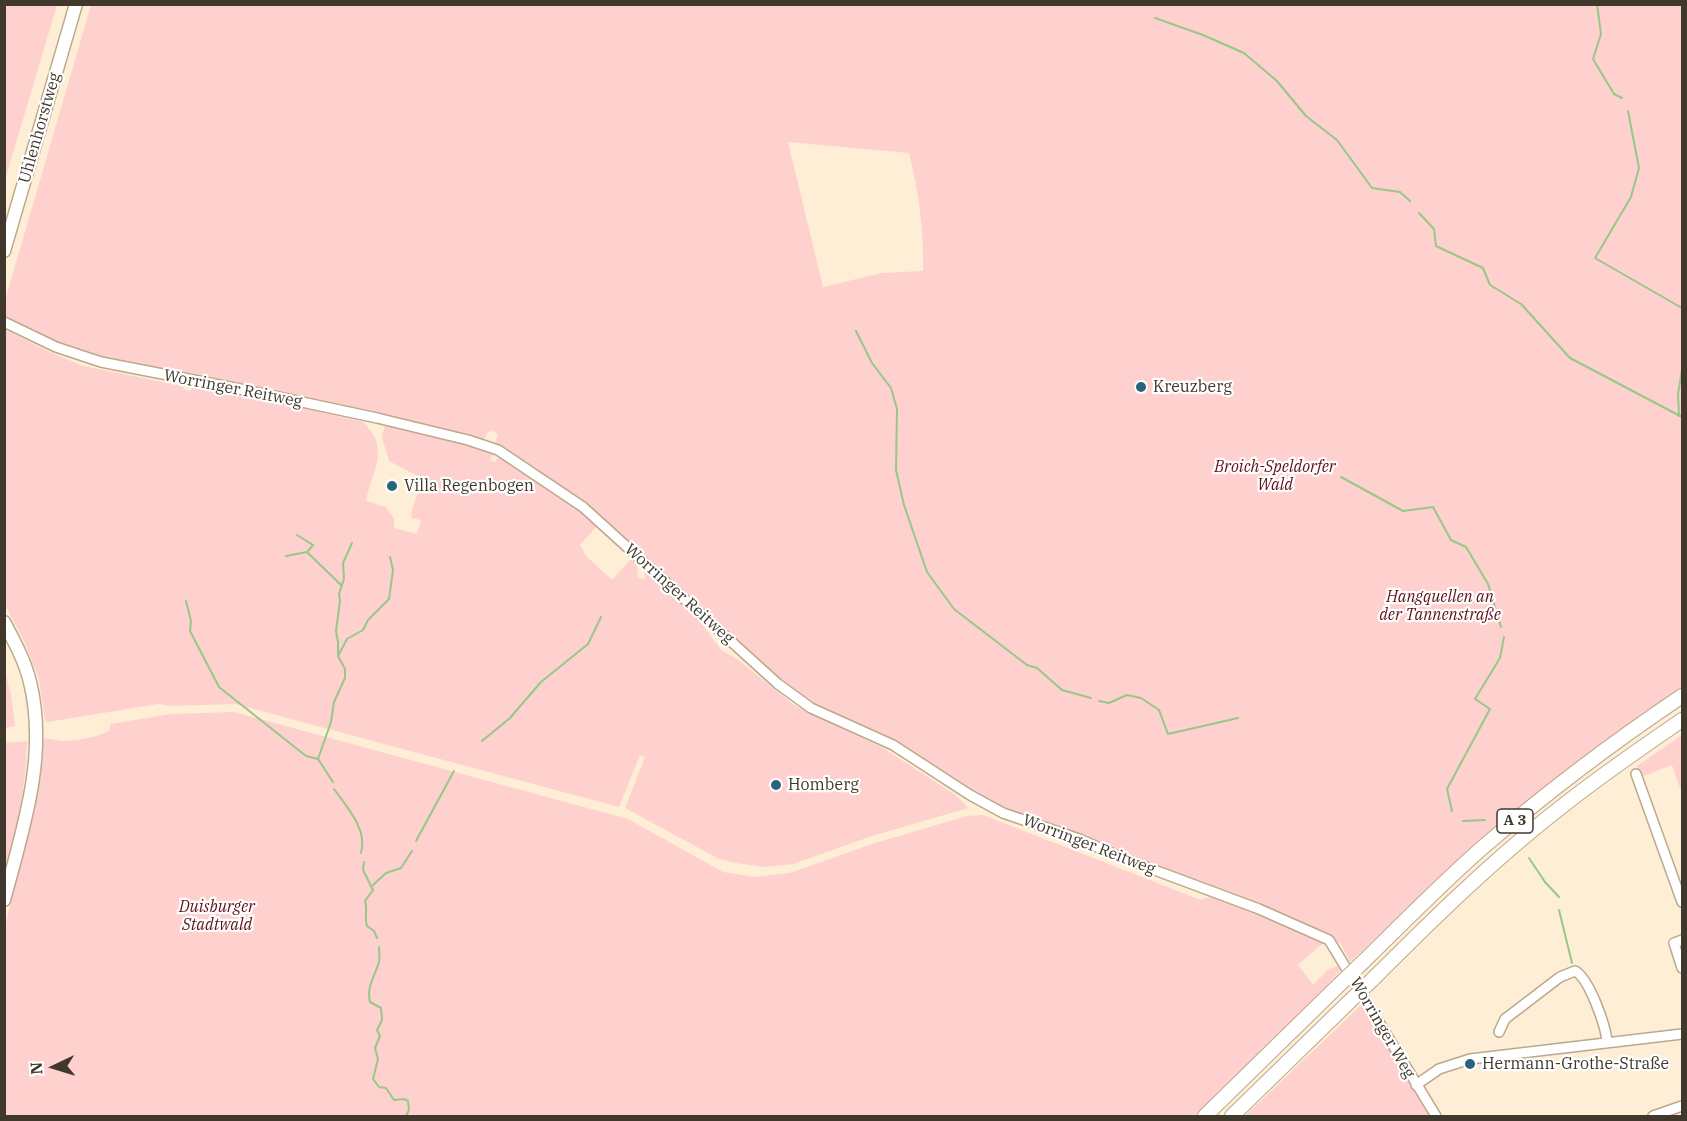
<!DOCTYPE html>
<meta charset="utf-8">
<style>
body{margin:0}
#map{position:relative;width:1687px;height:1121px;overflow:hidden;background:#fdeed5;font-family:"IBM Plex Serif",serif}
canvas{display:block}
.frame{position:absolute;inset:0;border:6px solid #40382c;pointer-events:none}
.north{position:absolute;left:24px;top:1037px;width:60px;height:60px;-webkit-text-stroke:4px #fff;paint-order:stroke;rotate:266deg;font-size:16px;font-weight:700;line-height:24px;text-align:center;color:#40382c}
.north::after{content:'';display:block;margin:auto;width:21px;height:27px;background:#40382c;clip-path:polygon(50% 0,100% 100%,50% 72%,0 100%)}
</style>
<div id="map">
<canvas width="1687" height="1121"></canvas>
<div class="frame"></div>
<div class="north">N</div>
</div>
<script>
const ctx = document.querySelector('canvas').getContext('2d');
ctx.lineJoin = 'round';
function fill(path, color) { ctx.fillStyle = color; ctx.fill(path, 'evenodd'); }
function trace(path, color, width, dash) { ctx.strokeStyle = color; ctx.lineWidth = width; ctx.lineCap = dash ? 'butt' : 'round'; ctx.setLineDash(dash || []); ctx.stroke(path); }
function write(font, color, halo, rows, align = 'center') {
  ctx.font = font + ' "IBM Plex Serif",serif'; ctx.lineWidth = 4.5; ctx.setLineDash([]); ctx.textBaseline = 'middle'; ctx.strokeStyle = halo; ctx.fillStyle = color; for (const [text, x, y, turn = 0] of rows) {
    ctx.save(); ctx.translate(x, y); ctx.rotate((+turn || 0) * Math.PI / 180); ctx.textAlign = isNaN(turn) ? turn : align; if (halo) ctx.strokeText(text, 0, 0); ctx.fillText(text, 0, 0); ctx.restore();
  }
}
const green = new Path2D(`
 M 5,4 L 57,5 L 5,180 L 4,5 Z
 M 91,5 L 1682,5 L 1682,689 C 1658,705 1633,720 1610,737 C 1517,806 1434,884 1350,962 L 1340,942 L 1338,943 L 1331,934 L 1022,816 L 971,791 L 904,746 L 815,706 L 796,694 L 582,502 L 527,462 L 498,446 L 495,443 L 498,435 L 493,431 L 488,432 L 484,440 L 332,403 L 95,356 L 69,348 L 5,316 L 4,304 ZM 788,142 L 909,153 C 919,193 924,230 923,271 L 882,273 L 823,287 Z
 M 4,329 L 50,352 L 83,366 L 183,386 L 185,390 L 191,391 L 192,387 L 257,398 L 364,422 C 367,427 372,432 375,438 C 384,459 369,481 366,501 L 386,507 L 394,519 L 394,528 L 417,534 L 421,520 L 411,518 C 412,504 421,490 420,477 L 389,461 L 382,437 L 385,425 L 494,452 L 490,460 L 495,462 L 499,456 L 504,457 L 585,515 L 637,562 L 638,578 L 645,579 L 644,570 L 702,624 L 721,650 L 737,659 L 794,705 L 883,748 L 957,796 L 968,808 L 872,836 L 793,864 L 765,867 L 736,863 L 719,859 L 625,808 L 645,757 L 640,755 L 619,807 L 235,704 L 172,706 L 158,704 L 48,722 L 45,720 L 39,679 L 24,641 L 5,605 ZM 596,527 L 631,559 L 612,580 L 586,556 L 580,545 Z
 M 5,672 L 11,695 L 15,726 L 5,728 Z
 M 234,712 L 628,819 L 723,872 L 753,877 L 790,873 L 872,844 L 967,816 L 983,815 L 1201,900 L 1212,896 L 1331,941 L 1324,942 L 1298,965 L 1313,985 L 1329,969 L 1338,966 L 1341,970 L 1285,1030 L 1196,1116 L 5,1116 L 5,927 L 41,779 L 44,739 C 52,738 56,741 63,741 C 78,740 97,738 110,730 L 110,724 L 171,714 Z
 M 1682,735 L 1682,794 L 1672,765 L 1641,777 L 1637,766 Z
 M 27,741 C 26,787 17,829 5,874 L 5,743 Z
 M 1362,1004 L 1430,1116 L 1245,1116 L 1358,1008 Z`);
const stream = new Path2D(`
 M 1597,4 L 1601,34 L 1593,59 L 1614,94 L 1622,98
 M 1155,18 L 1203,35 L 1244,53 L 1277,81 L 1306,116 L 1337,140 L 1372,188 L 1400,192 L 1410,201
 M 1628,111 L 1639,168 L 1631,197 L 1595,258 L 1682,308
 M 1419,213 L 1434,229 L 1436,246 L 1483,268 L 1490,285 L 1521,304 L 1570,358 L 1682,417
 M 856,331 L 872,363 L 891,388 L 897,409 L 896,470 L 904,505 L 927,572 L 954,609 L 1027,665 L 1037,668 L 1062,690 L 1091,698
 M 1679,416 L 1678,394 L 1682,370
 M 1341,477 L 1403,511 L 1433,507 L 1451,540 L 1466,547 L 1488,584 L 1501,627
 M 297,535 L 313,545 L 308,551
 M 286,556 L 307,552 L 341,585
 M 186,601 L 191,621 L 190,631 L 219,687 L 306,756 L 318,759 L 333,782
 M 338,654 L 338,642 L 336,631 L 340,601 L 339,594 L 344,579 L 343,563 L 352,543
 M 1099,701 L 1109,703 L 1127,695 L 1141,698 L 1159,710 L 1168,734 L 1238,718
 M 482,741 L 510,718 L 541,682 L 588,644 L 601,617
 M 318,759 L 331,722 L 334,702 L 345,678 L 345,669 L 338,656 L 347,639 L 363,630 L 368,620 L 389,599 L 393,570 L 390,557
 M 334,789 C 347,807 368,830 361,853
 M 1452,811 L 1447,789 L 1490,709 L 1475,699 L 1500,658 L 1504,637
 M 1463,821 L 1485,820
 M 416,841 L 454,771
 M 1529,858 L 1545,882 L 1559,897
 M 364,862 L 363,870 L 373,890 L 365,901 C 368,911 364,917 367,926 L 374,931 L 377,938
 M 373,885 L 386,873 L 401,868 L 412,851
 M 1559,910 L 1572,963
 M 379,947 C 379,952 380,958 379,962 C 375,976 366,987 370,1002 L 381,1008 L 382,1020 L 377,1030 L 380,1036 L 375,1048 L 378,1059 L 373,1079 L 379,1087 L 386,1088 L 394,1100 L 404,1099 L 408,1101 L 409,1110 L 406,1116`);
const minor = new Path2D(`
 M 4,322 L 56,347 L 101,362 L 255,392 L 377,418 L 468,440 L 498,450 L 583,507 L 778,684 L 811,708 L 893,745 L 970,795 L 1003,813 L 1079,839 L 1125,859 L 1259,909 L 1329,940 L 1436,1116
 M 1636,774 L 1682,902
 M 1682,940 L 1674,943 L 1682,968
 M 1499,1032 L 1505,1019 L 1560,977 L 1575,971 C 1589,978 1606,1026 1607,1042
 M 1416,1085 L 1439,1069 L 1470,1059 L 1682,1034
 M 1653,1116 L 1682,1106`);
const major = new Path2D(`
 M 4,251 L 76,4
 M 4,622 C 14,641 25,661 30,682 C 48,755 23,829 4,900`);
const highway = new Path2D(`
 M 1363,962 C 1402,924 1441,884 1482,848 C 1546,793 1612,743 1682,696
 M 1372,980 C 1432,920 1493,860 1560,808 C 1600,776 1641,748 1682,720
 M 1205,1116 L 1340,984
 M 1232,1116 L 1349,1002`);
const highwayBridge = new Path2D(`
 M 1340,984 L 1363,962
 M 1349,1002 L 1372,980`);
const markers = [
 [1141,387,6,"#29647c"],
 [392,486,6,"#29647c"],
 [776,785,6,"#29647c"],
 [1470,1064,6,"#29647c"]
];
const shields = [
 [1515,821,36]
];
const shieldNames = [
 ["A 3",1515,821]
];
const streetNames = [
 ["Uhlenhorstweg",40,128,-74],
 ["Worringer Reitweg",233,389,11],
 ["Worringer Reitweg",679,594,42],
 ["Worringer Reitweg",1089,845,21],
 ["Worringer Weg",1382,1028,60]
];
const poiNames = [
 ["Kreuzberg",1153,387],
 ["Villa Regenbogen",404,486],
 ["Homberg",788,785],
 ["Hermann-Grothe-Straße",1482,1064]
];
const parkNames = [
 ["Broich-Speldorfer",1275,467],
 ["Wald",1275,485],
 ["Hangquellen an",1440,597],
 ["der Tannenstraße",1440,615],
 ["Duisburger",217,907],
 ["Stadtwald",217,925]
];
fill(green, '#fed0ce');
trace(stream, '#96c988', 2);
trace(minor, '#bba98b', 12);
trace(major, '#bba98b', 15);
trace(highway, '#bba98b', 16);
trace(minor, '#fff', 9);
trace(major, '#fff', 12);
trace(highway, '#fff', 14);
trace(highwayBridge, '#bba98b', 16, []);
trace(highwayBridge, '#fff', 14);
for (const [x, y, r, color] of markers) { const dot = new Path2D(); dot.arc(x, y, r, 0, 2 * Math.PI); ctx.fillStyle = color; ctx.fill(dot); trace(dot, '#fff', 2); }
for (const [x, y, w] of shields) { const box = new Path2D(); box.roundRect(x - w / 2, y - 12, w, 24, 4.5); ctx.fillStyle = '#fff'; ctx.fill(box); trace(box, '#40382c', 1.5); }
write('bold 15px', '#40382c', null, shieldNames);
write('16px', '#40382c', '#fff', streetNames);
write('16px', '#40382c', '#fff', poiNames, 'left');
write('italic 16px', '#5e121b', '#fff', parkNames);
</script>
